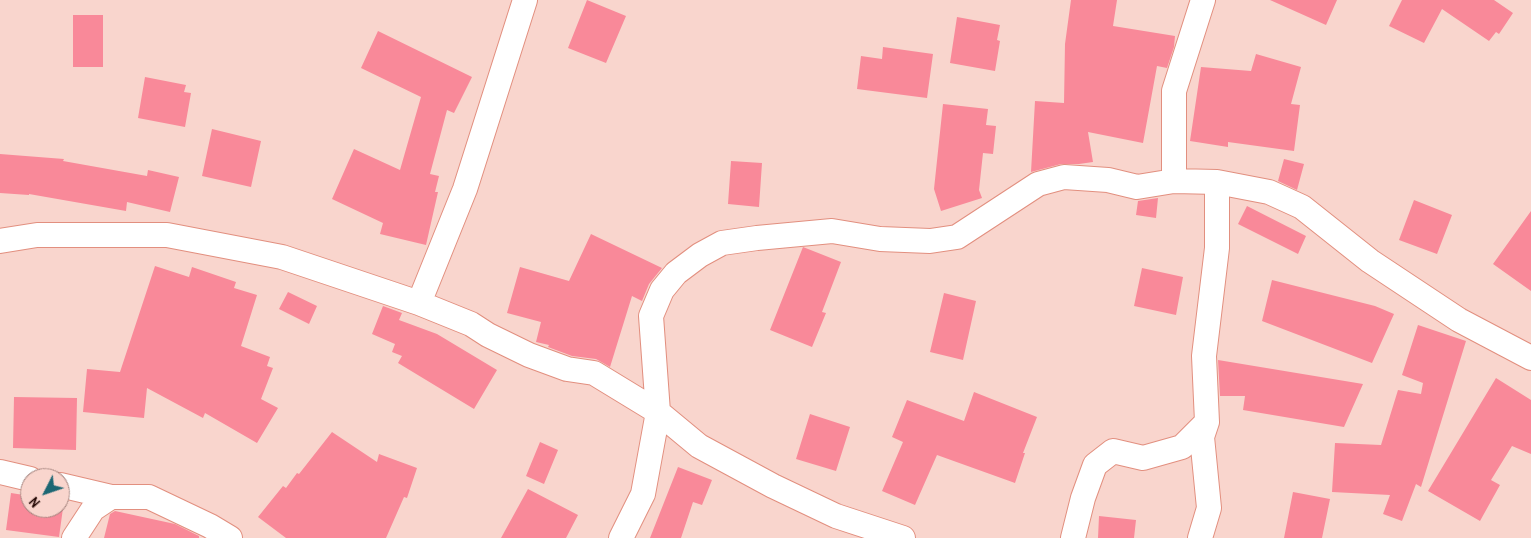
<!DOCTYPE html>
<style>
body{margin:0}
#map{position:relative;width:1531px;height:538px;overflow:hidden;background:#f9d5cd;font-family:"Archivo Narrow",sans-serif}
canvas{display:block}
.north{position:absolute;left:20px;top:468px;width:50px;height:50px;box-sizing:border-box;background:#f9d5cd;border:1px solid #a3827c;border-radius:50%;rotate:229deg;font-size:14px;font-weight:700;line-height:20px;text-align:center;color:#210502}
.north::after{content:'';display:block;margin:auto;width:18px;height:22px;background:#1d6673;clip-path:polygon(50% 0,100% 100%,50% 72%,0 100%)}
</style>
<div id="map">
<canvas width="1531" height="538"></canvas>
<div class="north">N</div>
</div>
<script>
const ctx = document.querySelector('canvas').getContext('2d');
ctx.lineJoin = 'round';
function fill(path, color) { ctx.fillStyle = color; ctx.fill(path, 'evenodd'); }
function trace(path, color, width, dash) { ctx.strokeStyle = color; ctx.lineWidth = width; ctx.lineCap = dash ? 'butt' : 'round'; ctx.setLineDash(dash || []); ctx.stroke(path); }
const building = new Path2D(`
 M 587,0 L 626,16 L 606,63 L 568,48 Z
 M 1071,0 L 1117,0 L 1113,26 L 1175,36 L 1174,47 L 1167,68 L 1157,66 L 1143,143 L 1088,132 L 1093,162 L 1079,164 L 1061,164 L 1031,172 L 1035,101 L 1064,103 L 1065,44 Z
 M 1270,0 L 1337,0 L 1326,25 Z
 M 1402,0 L 1494,0 L 1513,13 L 1499,34 L 1496,32 L 1489,41 L 1442,9 L 1424,43 L 1389,26 Z
 M 73,15 L 103,15 L 103,67 L 73,67 Z
 M 957,17 L 1000,25 L 997,40 L 1000,41 L 995,71 L 950,63 Z
 M 378,31 L 472,77 L 454,113 L 447,110 L 430,174 L 439,176 L 435,192 L 438,192 L 426,245 L 380,234 L 383,223 L 332,199 L 354,149 L 400,170 L 421,97 L 361,68 Z
 M 883,47 L 933,54 L 927,98 L 857,89 L 861,56 L 882,59 Z
 M 1256,54 L 1301,67 L 1291,104 L 1300,105 L 1294,151 L 1228,142 L 1228,147 L 1190,141 L 1201,67 L 1251,71 Z
 M 145,77 L 186,85 L 184,92 L 191,93 L 185,127 L 138,118 Z
 M 943,104 L 988,109 L 986,125 L 996,126 L 993,154 L 983,153 L 979,190 L 982,198 L 941,211 L 934,189 Z
 M 212,129 L 261,141 L 251,187 L 202,176 Z
 M 0,154 L 64,159 L 63,161 L 147,176 L 148,170 L 179,177 L 170,212 L 127,202 L 126,211 L 29,194 L 29,195 L 0,193 Z
 M 1284,159 L 1304,164 L 1297,190 L 1278,181 Z
 M 731,161 L 762,163 L 759,207 L 728,204 Z
 M 1158,198 L 1156,218 L 1136,215 L 1138,201 Z
 M 1414,200 L 1452,215 L 1437,254 L 1399,240 Z
 M 1247,206 L 1306,236 L 1298,254 L 1238,224 Z
 M 1531,211 L 1531,291 L 1493,264 Z
 M 591,234 L 662,268 L 649,284 L 642,301 L 632,296 L 610,367 L 596,359 L 572,356 L 548,347 L 549,345 L 536,342 L 541,322 L 507,313 L 520,267 L 569,281 Z
 M 803,247 L 841,262 L 822,312 L 826,313 L 812,347 L 770,330 Z
 M 155,266 L 189,277 L 192,267 L 236,282 L 234,288 L 257,295 L 241,346 L 270,357 L 267,366 L 273,368 L 261,399 L 278,408 L 257,443 L 205,413 L 203,418 L 147,388 L 144,418 L 83,412 L 87,369 L 120,372 Z
 M 1142,268 L 1183,277 L 1176,315 L 1134,306 Z
 M 1272,280 L 1375,306 L 1394,314 L 1372,363 L 1262,321 Z
 M 288,292 L 317,306 L 309,324 L 279,309 Z
 M 944,293 L 976,301 L 963,360 L 930,352 Z
 M 383,306 L 402,313 L 399,320 L 437,334 L 497,370 L 474,409 L 398,363 L 402,356 L 392,352 L 395,344 L 372,334 Z
 M 1418,325 L 1466,341 L 1421,487 L 1416,484 L 1402,521 L 1383,514 L 1390,495 L 1332,492 L 1335,443 L 1381,445 L 1398,390 L 1421,394 L 1423,383 L 1402,375 Z
 M 1218,360 L 1363,384 L 1344,427 L 1243,410 L 1245,396 L 1220,396 Z
 M 1496,378 L 1531,400 L 1531,454 L 1512,446 L 1491,480 L 1500,485 L 1480,521 L 1428,491 Z
 M 974,392 L 1037,417 L 1023,453 L 1025,453 L 1015,483 L 937,455 L 915,505 L 882,491 L 903,442 L 892,437 L 907,400 L 964,421 Z
 M 14,397 L 77,398 L 76,450 L 13,448 Z
 M 810,414 L 850,427 L 836,471 L 796,459 Z
 M 332,432 L 377,462 L 379,454 L 417,468 L 407,498 L 404,497 L 386,538 L 286,538 L 258,517 L 283,486 L 286,488 L 297,473 L 299,474 Z
 M 540,442 L 558,450 L 544,484 L 526,476 Z
 M 678,467 L 712,480 L 702,505 L 693,502 L 681,538 L 650,538 Z
 M 528,489 L 578,515 L 566,538 L 501,538 Z
 M 1293,492 L 1330,499 L 1322,538 L 1284,538 Z
 M 11,493 L 30,496 L 30,508 L 60,508 L 60,500 L 64,501 L 59,537 L 6,530 Z
 M 115,511 L 175,524 L 199,536 L 199,538 L 104,538 L 110,514 Z
 M 1099,516 L 1136,520 L 1134,538 L 1098,538 Z`);
const street = new Path2D(`
 M 1174,181 L 1174,91 L 1203,0
 M 0,241 L 37,235 L 167,235 L 282,257 L 419,303 L 471,324 L 488,335 L 529,355 L 567,369 L 594,373 L 658,412 L 699,446 L 773,486 L 836,516 L 903,538
 M 419,303 L 465,189 L 525,0
 M 0,472 L 30,479
 M 60,485 L 111,497
 M 74,538 L 93,509 L 111,497 L 149,497 L 210,526 L 230,538
 M 621,538 L 643,494 L 658,412 L 651,316 L 662,290 L 676,273 L 700,255 L 722,243 L 757,238 L 832,231 L 880,239 L 930,241 L 957,237 L 1038,184 L 1064,177 L 1108,180 L 1137,187 L 1174,181 L 1217,182 L 1269,192 L 1302,207 L 1370,261 L 1459,320 L 1531,358
 M 1073,538 L 1083,498 L 1095,465 L 1113,451 L 1143,458 L 1182,447 L 1207,422 L 1204,356 L 1217,248 L 1217,182
 M 1200,538 L 1209,508 L 1202,437 L 1207,422`);
fill(building, '#f98999');
trace(street, '#e28f7f', 26);
trace(street, '#fff', 24);
</script>
